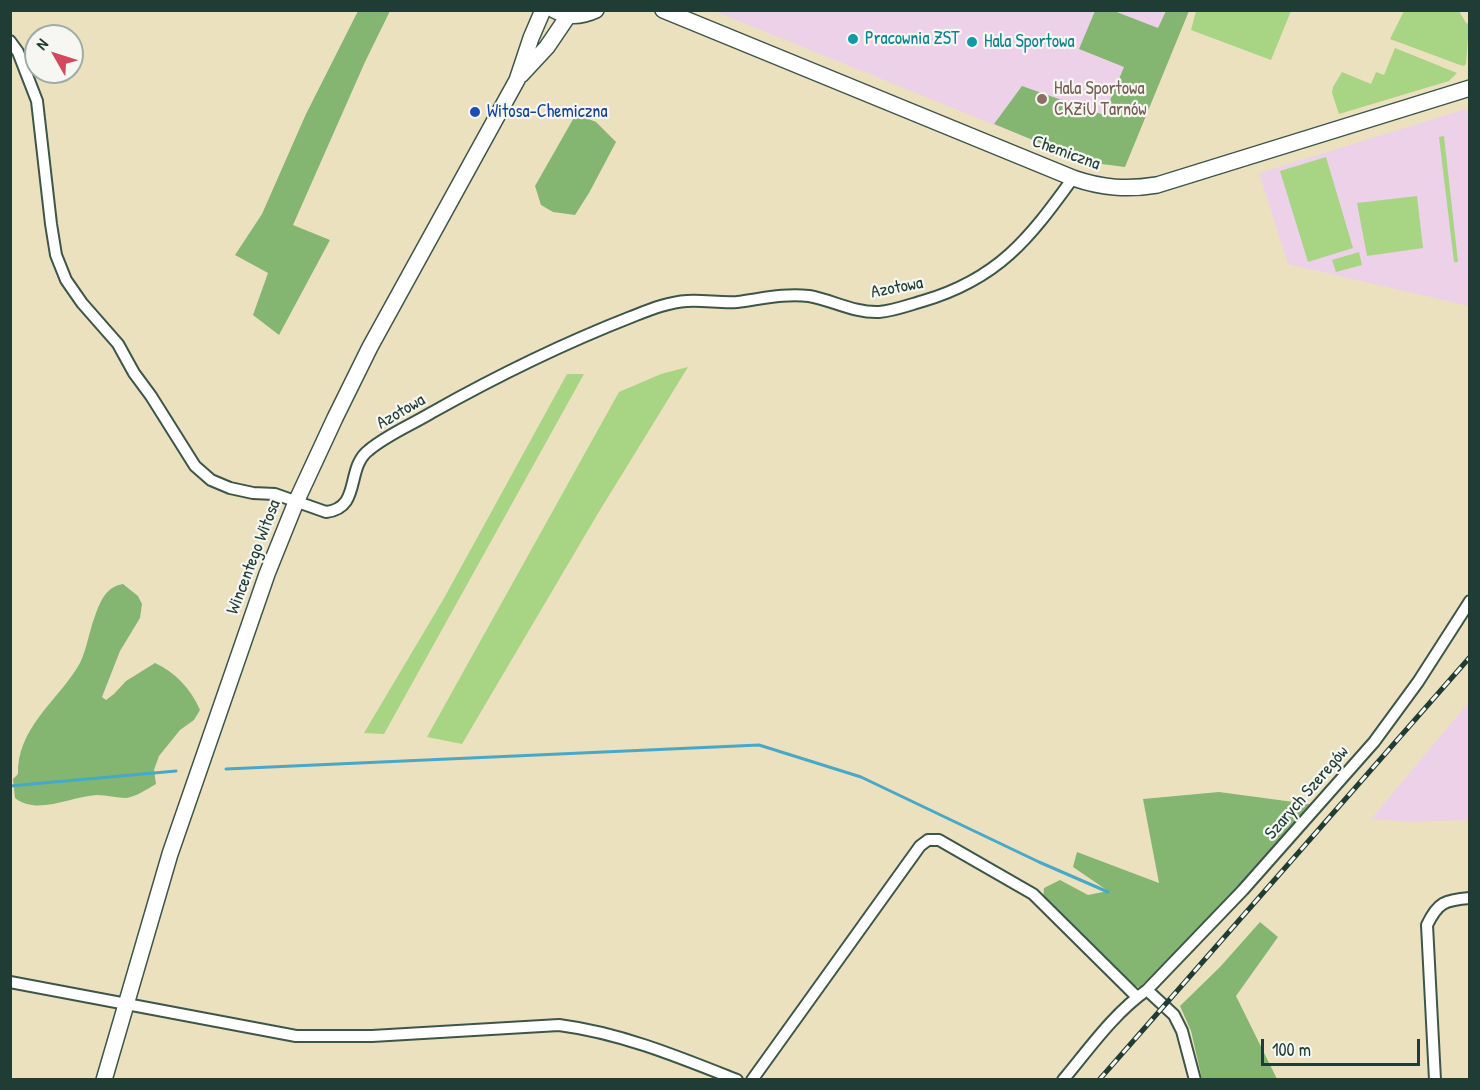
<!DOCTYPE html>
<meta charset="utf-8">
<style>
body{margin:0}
#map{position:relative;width:1480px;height:1090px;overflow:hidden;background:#ebe1bf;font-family:"Patrick Hand",sans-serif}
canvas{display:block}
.frame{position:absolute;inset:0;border:12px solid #1f3d34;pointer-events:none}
.north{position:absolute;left:24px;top:24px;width:60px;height:60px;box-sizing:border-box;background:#f6f6f2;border:2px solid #a0aca6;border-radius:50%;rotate:309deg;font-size:16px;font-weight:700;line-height:24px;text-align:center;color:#1f3d34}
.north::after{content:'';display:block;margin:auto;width:21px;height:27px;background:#d1495b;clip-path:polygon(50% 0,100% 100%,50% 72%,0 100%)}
.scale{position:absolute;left:1261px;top:1039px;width:159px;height:27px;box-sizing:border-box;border:3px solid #1f3d34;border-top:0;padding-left:8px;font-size:18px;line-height:21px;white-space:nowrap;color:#1f3d34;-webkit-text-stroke:4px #f6f6f2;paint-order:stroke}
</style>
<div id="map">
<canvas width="1480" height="1090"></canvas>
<div class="frame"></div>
<div class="north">N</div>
<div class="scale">100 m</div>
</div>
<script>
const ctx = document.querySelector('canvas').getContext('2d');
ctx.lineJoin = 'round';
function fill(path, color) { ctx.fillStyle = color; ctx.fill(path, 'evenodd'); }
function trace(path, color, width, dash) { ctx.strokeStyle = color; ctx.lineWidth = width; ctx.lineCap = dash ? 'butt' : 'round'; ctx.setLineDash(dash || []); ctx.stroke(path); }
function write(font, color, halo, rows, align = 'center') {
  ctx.font = font + ' "Patrick Hand",sans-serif'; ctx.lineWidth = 4.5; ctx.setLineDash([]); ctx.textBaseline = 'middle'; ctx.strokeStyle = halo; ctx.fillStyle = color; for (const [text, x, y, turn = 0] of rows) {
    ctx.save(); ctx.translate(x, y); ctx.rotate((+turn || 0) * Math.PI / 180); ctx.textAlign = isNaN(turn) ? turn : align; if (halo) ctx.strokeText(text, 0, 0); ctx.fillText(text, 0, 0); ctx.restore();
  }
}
const built = new Path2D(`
 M 714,11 L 1189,11 L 1086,162 Z
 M 1466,109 L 1470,139 L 1469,306 L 1288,264 L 1259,173 Z
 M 1469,702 L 1469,820 L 1410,822 L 1371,819 Z`);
const green = new Path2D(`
 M 1196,11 L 1196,10 L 1291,11 L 1271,60 L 1191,30 Z
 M 1404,11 L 1459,11 L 1466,23 L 1469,24 L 1466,64 L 1464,66 L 1460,65 L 1390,39 Z
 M 1395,48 L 1457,73 L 1449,81 L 1339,114 L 1332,93 L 1333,87 L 1342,72 L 1371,84 L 1376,72 L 1384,75 Z
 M 1444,136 L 1458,262 L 1454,262 L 1439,137 Z
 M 1326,157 L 1353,248 L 1308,262 L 1280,171 Z
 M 1417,196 L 1423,248 L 1367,256 L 1357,203 Z
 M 1359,252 L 1362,265 L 1336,272 L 1332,260 Z
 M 688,367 L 597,515 L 462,744 L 427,737 L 619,392 L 661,374 Z
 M 567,374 L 584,374 L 384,734 L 364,733 L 443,600 Z`);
const forest = new Path2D(`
 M 358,11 L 390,11 L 365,62 L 293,225 L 330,240 L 279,335 L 253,315 L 268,273 L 235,255 L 262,214 L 306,114 Z
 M 1095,11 L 1114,11 L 1158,28 L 1166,11 L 1189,11 L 1125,167 L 1086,162 L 994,124 L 1022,86 L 1104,115 L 1124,67 L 1079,49 Z
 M 576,114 L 596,122 L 616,142 L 589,193 L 575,215 L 553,212 L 541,205 L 535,186 Z
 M 123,584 L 138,596 L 142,604 L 140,618 L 120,651 L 102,697 L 106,700 L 114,694 L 126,681 L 155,663 C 175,672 191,689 200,710 L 194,720 L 180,730 L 159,756 L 154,770 L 156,784 C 147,789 136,797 126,798 C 116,798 107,795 97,795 C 72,796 37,816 15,798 L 13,779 L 18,774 C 17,729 55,703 77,668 C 86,655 89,631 95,616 C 101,600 106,587 123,584 Z
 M 1219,792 L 1316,805 L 1234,895 L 1140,987 L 1129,986 L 1043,901 L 1044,888 L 1060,880 L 1088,895 L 1108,891 L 1073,867 L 1077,852 L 1159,883 L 1143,799 Z
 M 1260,922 L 1278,937 L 1236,996 L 1277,1079 L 1202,1079 L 1191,1031 L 1180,1006 L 1220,967 Z`);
const stream = new Path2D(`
 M 226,769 L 759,745 L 861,777 L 1039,862 L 1108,892
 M 10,786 L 176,771`);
const street = new Path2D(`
 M 10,41 L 18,52 L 37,101 L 51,224 L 56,255 L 66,280 L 82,303 L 118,344 L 134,373 L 151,396 L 195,466 L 211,480 L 230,488 L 253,493 L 275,494 L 326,512 C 362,508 345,468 369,450 C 387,435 411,425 431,413 C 495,377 562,344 631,317 C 649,310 668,302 687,301 C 704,300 720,303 737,302 C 761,299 784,293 809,296 C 832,300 854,313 879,312 C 893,311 909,305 923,301 C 998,279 1029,239 1073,178
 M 10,982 L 296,1036 L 372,1036 L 559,1025 C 621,1033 679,1057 737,1080
 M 1147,990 L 1174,1015 L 1182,1031 L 1195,1080
 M 752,1080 L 920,846 L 928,840 L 939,840 L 1033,894 L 1137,997
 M 1063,1080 C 1089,1049 1114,1013 1147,990 L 1243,890 L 1374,742 L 1418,682 L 1470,601
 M 1435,1080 L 1427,925 C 1438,902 1445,900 1470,898`);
const secondary = new Path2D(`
 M 554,10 C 568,18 581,17 596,10
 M 663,10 L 1073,178 C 1102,188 1127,190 1157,185 L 1470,88
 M 521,75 L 547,47 L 568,16
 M 104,1080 L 170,854 L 267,574 L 296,502 L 335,418 L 370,347 L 517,80 L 531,38 L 543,10`);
const rail = new Path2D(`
 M 1099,1080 L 1470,657`);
const markers = [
 [853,39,6,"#0f9aa8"],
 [972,42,6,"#0f9aa8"],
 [1042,99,6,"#8d6e63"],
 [475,112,6,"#1a4fb4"]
];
const cultureNames = [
 ["Pracownia ZST",865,39],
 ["Hala Sportowa",984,42]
];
const educationNames = [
 ["Hala Sportowa",1054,89],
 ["CKZiU Tarnów",1054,110]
];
const transitNames = [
 ["Witosa-Chemiczna",487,112]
];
const streetNames = [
 ["Chemiczna",1066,153,20],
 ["Azotowa",897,288,-11],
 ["Azotowa",401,412,-30],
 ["Wincentego Witosa",254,557,-69],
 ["Szarych Szeregów",1307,793,-49]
];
fill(built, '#edd1e9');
fill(green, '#a7d583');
fill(forest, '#85b671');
trace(stream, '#48a8c7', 3);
trace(street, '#3e5649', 14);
trace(secondary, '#3e5649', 18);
trace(street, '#fff', 10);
trace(secondary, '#fff', 15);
trace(rail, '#1f3d34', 5);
trace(rail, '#f6f6f2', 3, [9]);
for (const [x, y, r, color] of markers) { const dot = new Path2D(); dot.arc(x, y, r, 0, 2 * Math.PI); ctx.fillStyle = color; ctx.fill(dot); trace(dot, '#f6f6f2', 2); }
write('18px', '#0d838f', '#f6f6f2', cultureNames, 'left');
write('18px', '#785e54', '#f6f6f2', educationNames, 'left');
write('18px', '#164399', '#f6f6f2', transitNames, 'left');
write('18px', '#1f3d34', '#f6f6f2', streetNames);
</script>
